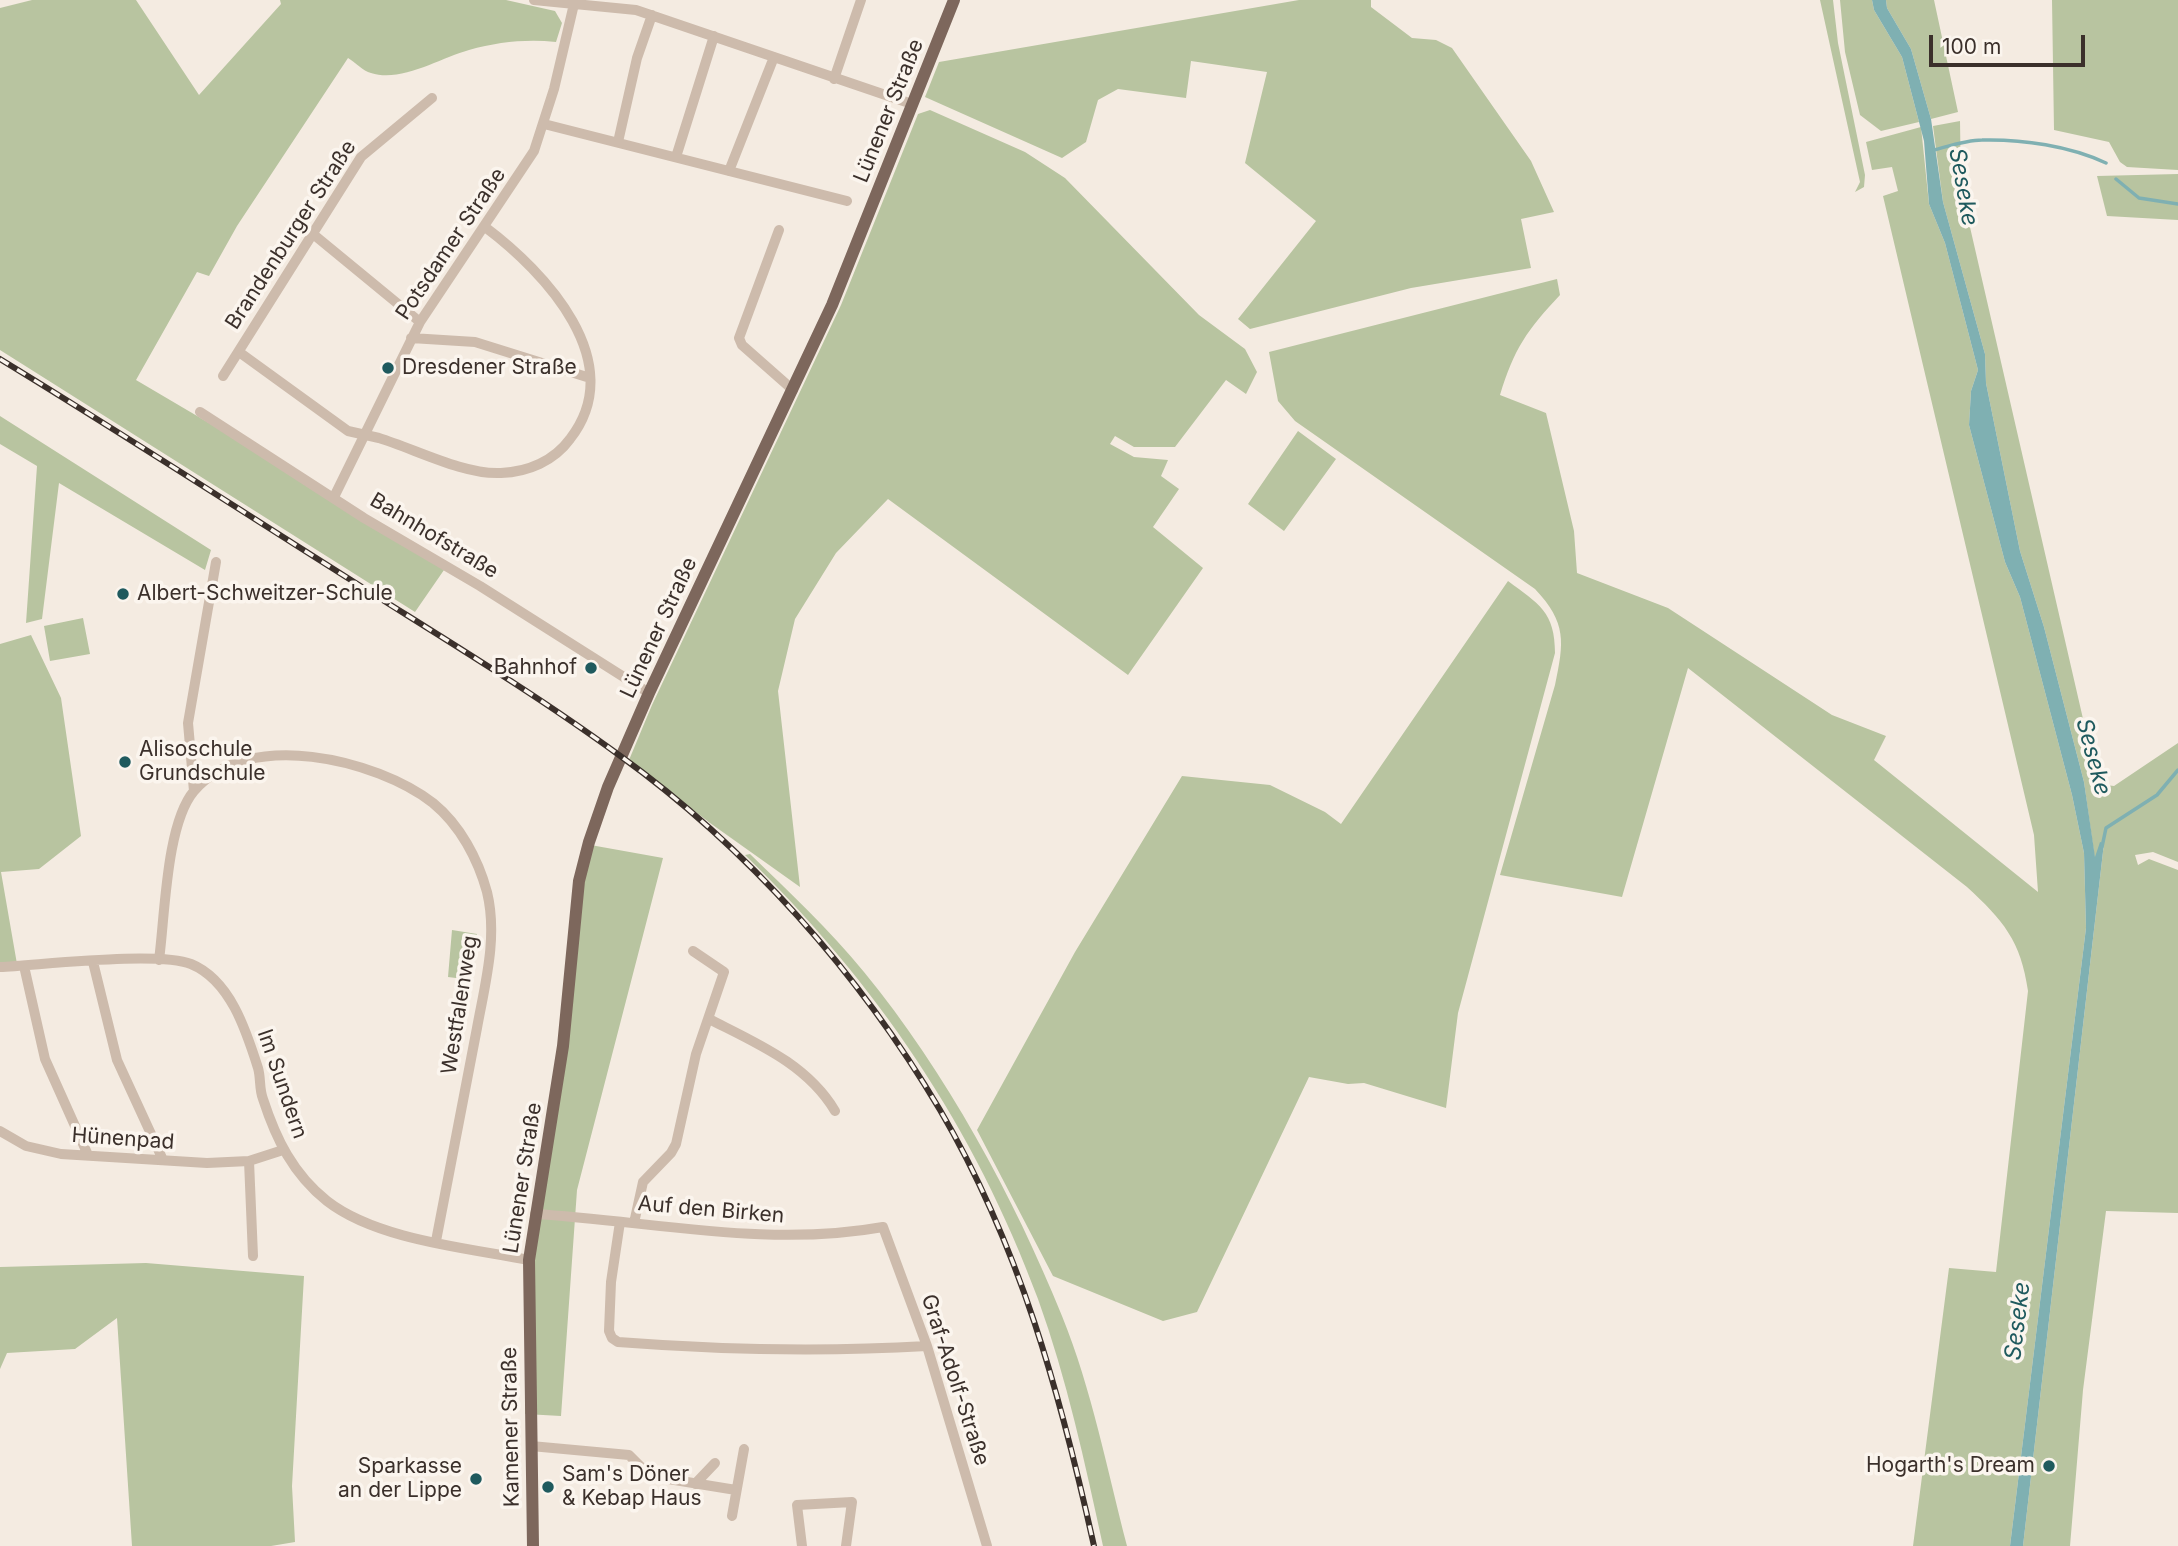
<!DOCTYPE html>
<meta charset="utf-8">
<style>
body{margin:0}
#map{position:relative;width:2178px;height:1546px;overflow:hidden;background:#f4ebe1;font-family:Inter,sans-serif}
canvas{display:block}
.scale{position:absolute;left:1929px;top:35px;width:156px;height:32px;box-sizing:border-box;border:4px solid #3b302b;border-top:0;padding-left:9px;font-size:21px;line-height:24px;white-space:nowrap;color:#3b302b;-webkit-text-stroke:5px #fbf5ee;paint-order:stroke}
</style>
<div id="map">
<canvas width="2178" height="1546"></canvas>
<div class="scale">100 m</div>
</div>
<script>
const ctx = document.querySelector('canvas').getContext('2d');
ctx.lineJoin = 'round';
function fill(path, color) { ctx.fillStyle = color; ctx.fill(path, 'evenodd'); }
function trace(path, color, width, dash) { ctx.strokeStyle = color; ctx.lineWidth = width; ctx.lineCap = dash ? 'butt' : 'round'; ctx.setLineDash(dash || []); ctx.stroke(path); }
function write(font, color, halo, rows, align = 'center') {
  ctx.font = font + ' Inter,sans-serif'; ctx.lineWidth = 7; ctx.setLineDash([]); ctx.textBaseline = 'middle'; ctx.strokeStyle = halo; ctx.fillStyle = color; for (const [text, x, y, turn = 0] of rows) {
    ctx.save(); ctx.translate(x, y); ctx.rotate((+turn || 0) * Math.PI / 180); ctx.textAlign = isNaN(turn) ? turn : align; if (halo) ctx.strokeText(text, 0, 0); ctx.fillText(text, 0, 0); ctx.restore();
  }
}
const green = new Path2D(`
 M 32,0 L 136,0 L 199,95 L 281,4 L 280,0 L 506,0 L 555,11 L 562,23 L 556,42 C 526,39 498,42 469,50 C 440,58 401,83 371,73 C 363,71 355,62 348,58 L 237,226 L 209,276 L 197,272 L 136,380 L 294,473 L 444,570 L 415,612 L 0,350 L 0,8 Z
 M 1299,0 L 1371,0 L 1371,7 L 1412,38 L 1436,40 L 1452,48 L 1531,161 L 1554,212 L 1521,219 L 1531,268 L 1411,288 L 1250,329 L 1238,319 L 1316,221 L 1245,163 L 1267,72 L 1191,61 L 1186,98 L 1118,89 L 1098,100 L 1086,142 L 1062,158 L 925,97 L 939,62 Z
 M 1820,0 L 1833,0 L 1838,43 L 1865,175 L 1864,187 L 1855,192 L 1860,182 Z
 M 1840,0 L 1872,0 L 1874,10 L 1902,57 L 1919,122 L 1881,131 L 1860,115 L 1845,52 Z
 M 1886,0 L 1934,0 L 1958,112 L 1931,119 L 1911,49 L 1887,8 Z
 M 2052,0 L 2178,0 L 2178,170 L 2127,167 L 2120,162 L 2109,142 L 2054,130 Z
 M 930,110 L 1025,152 L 1065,178 L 1199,315 L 1245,349 L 1257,372 L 1246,394 L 1226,380 L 1175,447 L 1134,447 L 1115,436 L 1110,444 L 1134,457 L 1168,460 L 1161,476 L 1179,489 L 1153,527 L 1203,568 L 1128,675 L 888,499 L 836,553 L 795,619 L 778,691 L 800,887 L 710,823 L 629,760 L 652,705 L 841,305 L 918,114 Z
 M 1960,121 L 1961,188 L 2098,784 L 2114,786 L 2178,743 L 2178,862 L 2153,852 L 2135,855 L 2138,865 L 2149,859 L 2178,870 L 2178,1213 L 2106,1211 L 2083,1390 L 2070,1546 L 2023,1546 L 2104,843 L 2095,860 L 2084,782 L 2044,627 L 2020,551 L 1986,383 L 1985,354 L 1943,202 L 1933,126 Z
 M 1921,127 L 1929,204 L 1945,243 L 1978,370 L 1971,391 L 1969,425 L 2005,562 L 2020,597 L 2072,795 L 2084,853 L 2086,928 L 2010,1546 L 1913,1546 L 1949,1268 L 1996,1272 L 2028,991 C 2021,941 2003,920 1967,887 L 1688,668 L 1622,897 L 1500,875 L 1555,685 C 1564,642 1567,623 1535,589 L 1295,421 L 1278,401 L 1269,352 L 1557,279 L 1560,295 C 1527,330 1514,349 1500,395 L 1546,413 L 1574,531 L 1577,573 L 1668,608 L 1832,715 L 1886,736 L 1874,760 L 2038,892 L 2034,835 L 1883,196 L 1898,191 L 1892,167 L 1872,170 L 1866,142 Z
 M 2178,174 L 2178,220 L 2107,216 L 2097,176 Z
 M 0,416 L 211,550 L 205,570 L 59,483 L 42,619 L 26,623 L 37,466 L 0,444 Z
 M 1298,431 L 1336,459 L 1284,531 L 1248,504 Z
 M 1508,581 C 1539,604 1555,612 1555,653 L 1458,1013 L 1446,1108 L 1364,1083 L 1348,1084 L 1309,1077 L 1197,1312 L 1163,1321 L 1053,1276 L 977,1130 L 1075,952 L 1182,776 L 1270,785 L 1325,812 L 1341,824 Z
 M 83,618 L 90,654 L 50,661 L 44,626 Z
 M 31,635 L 61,698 L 81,836 L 39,869 L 1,872 L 17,964 L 0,964 L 0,644 Z
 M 585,844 L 663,858 L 577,1190 L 561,1416 L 525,1414 L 527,1273 Z
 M 750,854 C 789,892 830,930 864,972 C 946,1072 1014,1197 1062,1316 C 1092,1390 1107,1469 1127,1546 L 1103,1546 C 1085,1463 1067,1379 1038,1299 C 975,1128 876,982 745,855 Z
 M 452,930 L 477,934 L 472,980 L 448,977 Z
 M 146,1263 L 304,1276 L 292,1486 L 295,1542 L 271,1546 L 132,1546 L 117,1318 L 75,1349 L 7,1353 L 0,1369 L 0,1267 Z`);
const water = new Path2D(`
 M 1872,0 L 1886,0 L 1887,8 L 1911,49 L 1931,119 L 1943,202 L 1985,354 L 1986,383 L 2020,551 L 2044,627 L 2084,782 L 2095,857 L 2100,842 L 2104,843 L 2023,1546 L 2010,1546 L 2086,928 L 2084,853 L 2072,795 L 2020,597 L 2005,562 L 1969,425 L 1971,391 L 1978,370 L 1945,243 L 1929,204 L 1924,141 L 1902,57 L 1874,10 Z`);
const stream = new Path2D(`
 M 1934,150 C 1949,146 1967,140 1982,140 C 2022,139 2070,146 2106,163
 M 2116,179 L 2139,198 L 2178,204
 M 2102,847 L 2106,828 L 2157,795 L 2178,770`);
const minor = new Path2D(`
 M 534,0 L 636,10 L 912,104
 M 834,79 L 861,0
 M 544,124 L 847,201
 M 618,142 L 637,58 L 652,15
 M 676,157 L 714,36
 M 729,171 L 774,57
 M 779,230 L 739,338 L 742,345 L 793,390
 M 313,234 L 420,322
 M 411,338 L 475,342 L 590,378
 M 239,352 L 348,431 L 379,438 C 415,449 464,475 501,473 C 528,472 554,461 570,439 C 630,362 545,272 485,227
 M 223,376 L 361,157 L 432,98
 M 200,412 L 364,518 L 480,586 L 649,693
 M 334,497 L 420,322 L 534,151 L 554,89 L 574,4
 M 194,791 L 188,723 L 216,562
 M 159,960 C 165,916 166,824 194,791 C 247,728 376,759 433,803 C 460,825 478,859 487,892 C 498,937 485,984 477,1028 C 464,1099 449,1170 436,1241
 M 93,962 L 117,1060 L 163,1160
 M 24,966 L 45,1059 L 88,1155
 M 0,967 C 42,965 157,951 191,964 C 230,980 246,1030 258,1068 C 261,1078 259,1089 263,1099 C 276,1139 293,1174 327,1201 C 377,1240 468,1248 529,1260
 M 709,1019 C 756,1043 807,1064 835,1111
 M 0,1131 L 26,1146 L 61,1154 L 207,1163 L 249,1161 L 283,1150
 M 249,1161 L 253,1256
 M 535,1214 C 651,1221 767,1248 883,1227 L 927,1346 L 987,1546
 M 620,1222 L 611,1282 L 609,1331 L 612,1338 L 618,1342 C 722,1350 823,1352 927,1346
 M 634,1223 L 643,1182 L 671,1153 L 676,1144 L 696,1054 L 724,972 L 693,951
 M 531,1446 L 629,1455 L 650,1476 L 736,1490
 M 695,1484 L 715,1463
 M 732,1516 L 744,1449
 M 802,1546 L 797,1505 L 852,1502 L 846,1546`);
const major = new Path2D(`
 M 533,1546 L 529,1260 L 563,1046 L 579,881 L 589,842 L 608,787 L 649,693 L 832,305 L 954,0`);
const rail = new Path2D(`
 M 0,359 C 115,429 229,503 343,575 C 436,634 530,690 619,755 C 748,848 859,973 940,1110 C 1020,1247 1060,1393 1094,1546`);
const markers = [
 [388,368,7,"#1f5a5e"],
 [123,594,7,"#1f5a5e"],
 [591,668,7,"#1f5a5e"],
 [125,762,7,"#1f5a5e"],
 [2049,1466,7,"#1f5a5e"],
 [476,1479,7,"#1f5a5e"],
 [548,1487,7,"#1f5a5e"]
];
const streetNames = [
 ["Lünener Straße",889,111,-68],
 ["Brandenburger Straße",291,235,-57],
 ["Potsdamer Straße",451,244,-56],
 ["Bahnhofstraße",434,536,31],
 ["Lünener Straße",659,628,-65],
 ["Westfalenweg",460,1005,-81],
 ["Im Sundern",282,1084,71],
 ["Hünenpad",123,1139,4],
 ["Lünener Straße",523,1178,-81],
 ["Auf den Birken",711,1210,5],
 ["Graf-Adolf-Straße",955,1380,72],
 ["Kamener Straße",511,1427,-91]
];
const poiNames = [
 ["Dresdener Straße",402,368],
 ["Albert-Schweitzer-Schule",137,594],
 ["Bahnhof",577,668,"right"],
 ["Alisoschule",139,750],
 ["Grundschule",139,774],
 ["Hogarth's Dream",2035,1466,"right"],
 ["Sparkasse",462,1467,"right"],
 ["an der Lippe",462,1491,"right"],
 ["Sam's Döner",562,1475],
 ["& Kebap Haus",562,1499]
];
const waterNames = [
 ["Seseke",1963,187,80],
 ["Seseke",2093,757,75],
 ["Seseke",2018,1321,-83]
];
fill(green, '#b8c4a0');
fill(water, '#7fb0b2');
trace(stream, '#7fb0b2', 3.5);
trace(minor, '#cdbbac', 10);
trace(major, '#7d675c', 12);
trace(rail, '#3b302b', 6);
trace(rail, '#fbf5ee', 3.5, [10]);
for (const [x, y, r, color] of markers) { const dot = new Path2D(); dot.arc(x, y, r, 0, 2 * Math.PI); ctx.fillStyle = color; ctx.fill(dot); trace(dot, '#fbf5ee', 2.5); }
write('21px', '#3b302b', '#fbf5ee', streetNames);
write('21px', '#3b302b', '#fbf5ee', poiNames, 'left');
write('italic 23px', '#1f5a5e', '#fbf5ee', waterNames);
</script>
